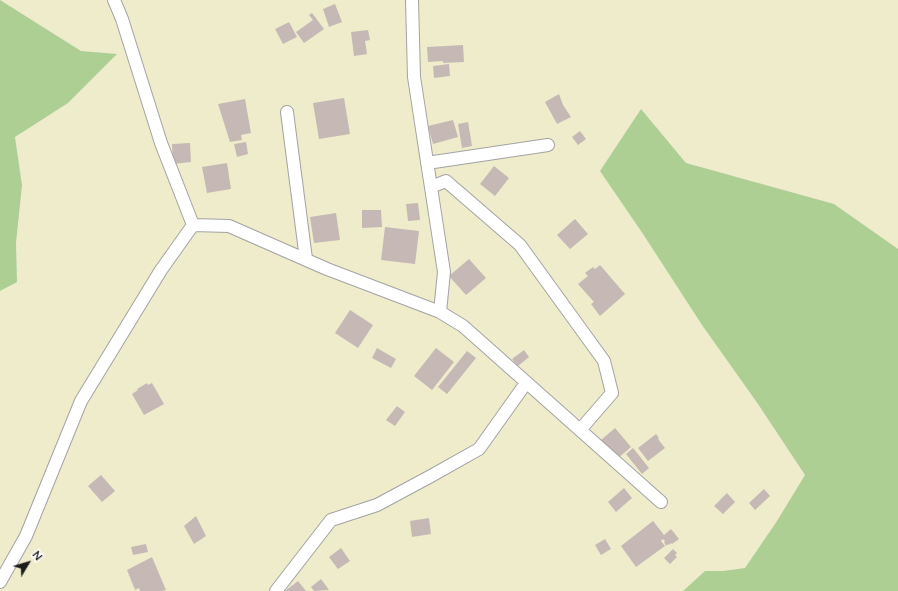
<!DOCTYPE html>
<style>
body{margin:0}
#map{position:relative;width:898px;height:591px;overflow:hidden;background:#eee8e1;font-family:Lato,sans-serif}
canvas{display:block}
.north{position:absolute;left:8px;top:543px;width:40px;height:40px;-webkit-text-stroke:3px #fff;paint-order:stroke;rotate:52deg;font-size:11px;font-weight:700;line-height:16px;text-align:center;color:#1c1c1c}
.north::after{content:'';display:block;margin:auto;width:14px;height:18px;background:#1c1c1c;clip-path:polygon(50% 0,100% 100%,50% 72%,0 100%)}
</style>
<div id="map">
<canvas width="898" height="591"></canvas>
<div class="north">N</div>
</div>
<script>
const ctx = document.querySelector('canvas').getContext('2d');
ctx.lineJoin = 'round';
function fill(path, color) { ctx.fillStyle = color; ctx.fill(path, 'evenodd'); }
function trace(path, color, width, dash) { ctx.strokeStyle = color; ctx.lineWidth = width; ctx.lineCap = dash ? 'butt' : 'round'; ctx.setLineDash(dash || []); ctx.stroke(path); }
const farmland = new Path2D(`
 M 0,0 L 898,0 L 898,249 L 834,204 L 686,163 L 641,109 L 600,171 L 643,234 L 702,325 L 758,404 L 805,475 L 777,521 L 745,568 L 723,571 L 705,571 L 683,591 L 0,591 L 0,291 L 17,282 L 16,243 L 22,185 L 15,137 L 68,103 L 116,54 L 81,51 Z`);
const forest = new Path2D(`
 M 0,0 L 81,51 L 117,54 L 68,103 L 15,137 L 22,185 L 16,243 L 17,282 L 0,291 Z
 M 641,109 L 686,163 L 834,204 L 898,249 L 898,591 L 683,591 L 705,571 L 723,571 L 745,568 L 777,521 L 805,475 L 758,404 L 702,325 L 643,234 L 600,171 Z`);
const building = new Path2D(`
 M 335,4 L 342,22 L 329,27 L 323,9 Z
 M 312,13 L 324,29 L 304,43 L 296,32 L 313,20 L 309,15 Z
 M 289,22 L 297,37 L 283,44 L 275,29 Z
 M 368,30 L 370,40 L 365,41 L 367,54 L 354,56 L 351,32 Z
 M 463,45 L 464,62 L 443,63 L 443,61 L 428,62 L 427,47 Z
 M 449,64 L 450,76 L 434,78 L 433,66 Z
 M 559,94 L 563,105 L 571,117 L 557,124 L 545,102 Z
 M 344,98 L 350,134 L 319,139 L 313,103 Z
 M 245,99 L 251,133 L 241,135 L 242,140 L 230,142 L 218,104 Z
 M 453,120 L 458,137 L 433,144 L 428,126 Z
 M 468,122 L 472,146 L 462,148 L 458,124 Z
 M 580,131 L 586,139 L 578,145 L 572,137 Z
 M 246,142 L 248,154 L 237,157 L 234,144 Z
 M 190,143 L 191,162 L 173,164 L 172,144 Z
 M 227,163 L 231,189 L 207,193 L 202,167 Z
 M 494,166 L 509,178 L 495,196 L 480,184 Z
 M 418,203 L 420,220 L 408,221 L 406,204 Z
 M 362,210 L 381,210 L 382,227 L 362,228 Z
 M 336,213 L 340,240 L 314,243 L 310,217 Z
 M 575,219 L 588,234 L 570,249 L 557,235 Z
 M 385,227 L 419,231 L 415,264 L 381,260 Z
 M 469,259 L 486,278 L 466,295 L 449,276 Z
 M 600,265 L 625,294 L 600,316 L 591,304 L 594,302 L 578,284 L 588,276 L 585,273 L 593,267 L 595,269 Z
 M 350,310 L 373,325 L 358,348 L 335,333 Z
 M 377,348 L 396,359 L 391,368 L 372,358 Z
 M 436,348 L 454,362 L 432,390 L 414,376 Z
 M 524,350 L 529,357 L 518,366 L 512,359 Z
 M 467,351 L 476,358 L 447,394 L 438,387 Z
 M 147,383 L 148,385 L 152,383 L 164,404 L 144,415 L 132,394 L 138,390 L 137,389 Z
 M 397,406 L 405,412 L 395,426 L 386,420 Z
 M 615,428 L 631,447 L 617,459 L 601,440 Z
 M 656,434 L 659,438 L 658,439 L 665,448 L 648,461 L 638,448 Z
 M 633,448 L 649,468 L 642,474 L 626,454 Z
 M 101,475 L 115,491 L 102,502 L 88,486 Z
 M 624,488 L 632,498 L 616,512 L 608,502 Z
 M 764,489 L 770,496 L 755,510 L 749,503 Z
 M 727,493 L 735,502 L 723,514 L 714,506 Z
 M 196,516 L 206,536 L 194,544 L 184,526 Z
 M 429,518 L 431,534 L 412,537 L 410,521 Z
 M 653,521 L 664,535 L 671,529 L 679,539 L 672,544 L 671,543 L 669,545 L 668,544 L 666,546 L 664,542 L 665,541 L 663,539 L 661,541 L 665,546 L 636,567 L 621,546 Z
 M 605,539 L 611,549 L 601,555 L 595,545 Z
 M 146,544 L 148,552 L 133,555 L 131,547 Z
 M 341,548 L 350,561 L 338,569 L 329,557 Z
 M 673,549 L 677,553 L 675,555 L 677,557 L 670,564 L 664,558 Z
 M 152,557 L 166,590 L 162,591 L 140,591 L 139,588 L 135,590 L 127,570 Z
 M 321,579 L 329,590 L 314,591 L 311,587 Z
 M 298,581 L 306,591 L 285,591 Z`);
const street = new Path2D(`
 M 114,0 L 122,19 L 161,143 L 193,225
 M 412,0 L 414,77 L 444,272 L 440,312
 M 287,112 L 306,259
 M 427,163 L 548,145
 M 431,187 L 446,181 L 520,245 L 604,361 L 612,393 L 580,430
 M 0,582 L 26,536 L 81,401 L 161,270 L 193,225 L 229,226 L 327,269 L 440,312 L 463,326 L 661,502
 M 276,591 L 331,520 L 377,505 L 431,476 L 479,449 L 526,383`);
fill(farmland, '#eeeccb');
fill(forest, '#aecf94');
fill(building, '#c6b9b5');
trace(street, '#a3a3a3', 14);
trace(street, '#fff', 12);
</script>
